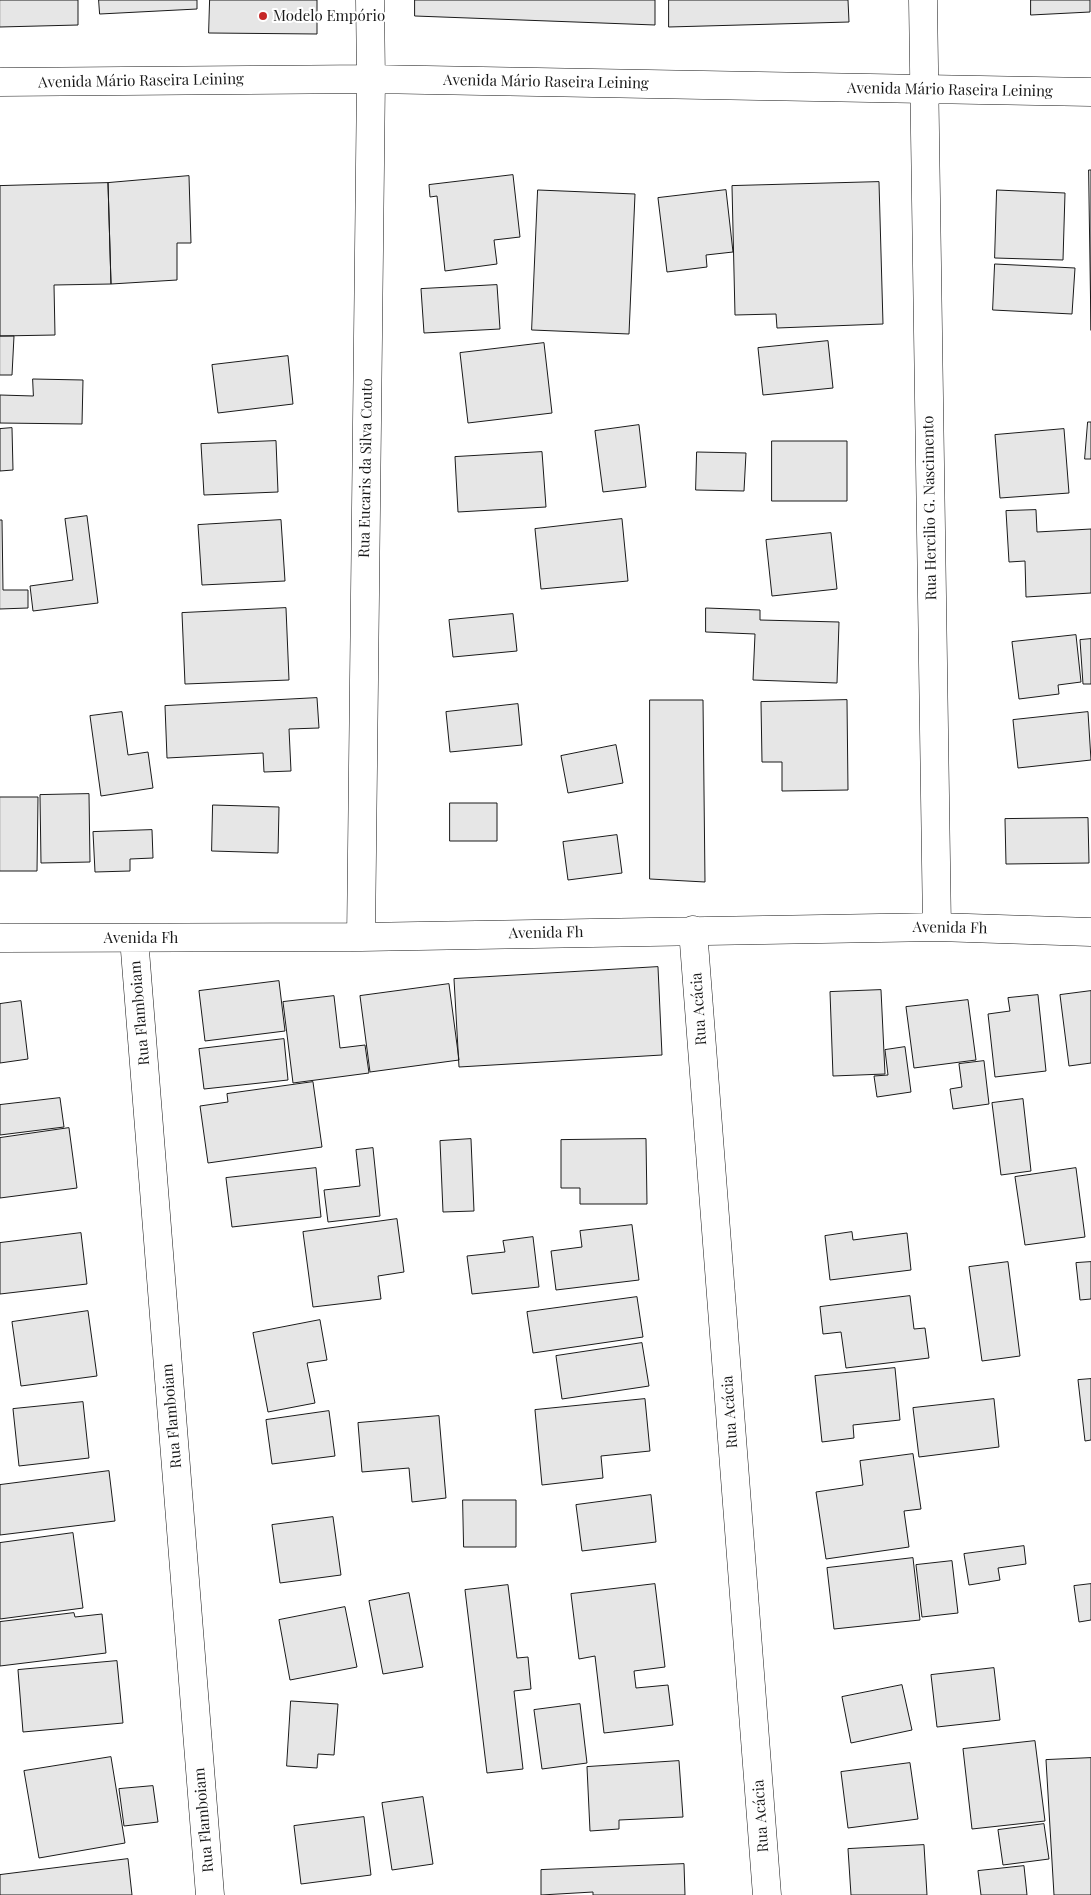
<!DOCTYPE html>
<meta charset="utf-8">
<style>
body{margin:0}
canvas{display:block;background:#fff}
</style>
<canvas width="1091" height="1895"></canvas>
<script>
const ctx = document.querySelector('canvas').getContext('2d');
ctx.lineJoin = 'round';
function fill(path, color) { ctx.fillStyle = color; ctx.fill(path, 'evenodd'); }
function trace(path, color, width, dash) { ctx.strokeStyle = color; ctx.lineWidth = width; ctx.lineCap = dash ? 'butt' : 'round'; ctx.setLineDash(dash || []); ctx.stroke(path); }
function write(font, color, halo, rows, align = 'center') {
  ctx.font = font + ' "Playfair Display",serif'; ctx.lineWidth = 4; ctx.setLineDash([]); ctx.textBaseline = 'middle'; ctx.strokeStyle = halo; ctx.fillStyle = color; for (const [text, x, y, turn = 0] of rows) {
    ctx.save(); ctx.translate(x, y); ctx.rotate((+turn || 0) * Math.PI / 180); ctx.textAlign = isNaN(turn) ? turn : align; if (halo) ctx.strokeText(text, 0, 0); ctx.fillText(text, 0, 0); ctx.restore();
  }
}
const building = new Path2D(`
 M 0,0 L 78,0 L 78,25 L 0,27 Z
 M 99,0 L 197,0 L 197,9 L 100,14 Z
 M 210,0 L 317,0 L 317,34 L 209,33 Z
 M 415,0 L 655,0 L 655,25 L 415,16 Z
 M 669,0 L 848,0 L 849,22 L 669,27 Z
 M 1031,0 L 1090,0 L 1090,12 L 1031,15 Z
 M 1089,170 L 1091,170 L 1091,330 Z
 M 513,175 L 520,237 L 494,240 L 497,264 L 445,271 L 437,196 L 430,197 L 429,185 Z
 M 189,176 L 191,243 L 177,243 L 177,280 L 111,284 L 108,183 Z
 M 879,182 L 883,324 L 777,328 L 776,314 L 735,315 L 732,186 Z
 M 108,183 L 111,284 L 54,285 L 55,335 L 0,336 L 0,186 Z
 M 538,190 L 635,194 L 629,334 L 532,330 Z
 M 726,190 L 733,252 L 706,255 L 707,267 L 667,272 L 658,198 Z
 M 997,190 L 1065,193 L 1063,260 L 995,258 Z
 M 995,264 L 1075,268 L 1072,314 L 993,310 Z
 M 497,285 L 500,329 L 424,333 L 421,289 Z
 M 0,336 L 14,336 L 12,375 L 0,375 Z
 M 828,341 L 833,388 L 763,395 L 758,348 Z
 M 544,343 L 552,413 L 468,423 L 460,353 Z
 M 288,356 L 293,404 L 218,413 L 212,365 Z
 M 33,379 L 83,380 L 82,424 L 0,423 L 0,395 L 33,396 Z
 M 1088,422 L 1091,422 L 1091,459 L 1085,459 Z
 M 639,425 L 646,487 L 603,492 L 595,431 Z
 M 12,428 L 13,470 L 0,471 L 0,429 Z
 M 1064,429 L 1069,493 L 1000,498 L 995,435 Z
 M 276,441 L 278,492 L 204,495 L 201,444 Z
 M 772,441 L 847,441 L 847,501 L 772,501 Z
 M 542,452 L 546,507 L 458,512 L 455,457 Z
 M 697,452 L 746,453 L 744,491 L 696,490 Z
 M 1036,510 L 1037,532 L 1091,529 L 1091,593 L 1026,597 L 1025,561 L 1009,562 L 1006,511 Z
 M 87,516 L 98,603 L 33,611 L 30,586 L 73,580 L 65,519 Z
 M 622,519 L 628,581 L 541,589 L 535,529 Z
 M 0,520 L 2,520 L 3,590 L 28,590 L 28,608 L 0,609 Z
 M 281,520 L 285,581 L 202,585 L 198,525 Z
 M 831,533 L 837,589 L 772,596 L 766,540 Z
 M 286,608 L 289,680 L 185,684 L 182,613 Z
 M 706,608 L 760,610 L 760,620 L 839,622 L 837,683 L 753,680 L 755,634 L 706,632 Z
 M 513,614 L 517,651 L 453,657 L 449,620 Z
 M 1076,635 L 1081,682 L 1058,685 L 1059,694 L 1019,699 L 1012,642 Z
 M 1091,639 L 1091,684 L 1083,684 L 1080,640 Z
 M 317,698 L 319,728 L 289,729 L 291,771 L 264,772 L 263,753 L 167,758 L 165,706 Z
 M 650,700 L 703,700 L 705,882 L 650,879 Z
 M 847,700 L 848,790 L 782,791 L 782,762 L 762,762 L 761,702 Z
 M 518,704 L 522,745 L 450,752 L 446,712 Z
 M 122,712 L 128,755 L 148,752 L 153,788 L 101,796 L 90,716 Z
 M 1088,712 L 1091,760 L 1018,768 L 1013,720 Z
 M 616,745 L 623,783 L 568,793 L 561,756 Z
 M 89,794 L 90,862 L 41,863 L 40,795 Z
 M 0,797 L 38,797 L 37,871 L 0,871 Z
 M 450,803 L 497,803 L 497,841 L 450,841 Z
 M 213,805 L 279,807 L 278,853 L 212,851 Z
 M 1088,818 L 1089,863 L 1006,864 L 1005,819 Z
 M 152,830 L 153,858 L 130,859 L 130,871 L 95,872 L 93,832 Z
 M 617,835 L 622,873 L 568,880 L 563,842 Z
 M 658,967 L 662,1055 L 459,1067 L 454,979 Z
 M 279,981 L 285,1031 L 205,1041 L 199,991 Z
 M 449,984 L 459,1060 L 370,1072 L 360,996 Z
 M 881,990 L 885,1074 L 833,1076 L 830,992 Z
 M 1091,991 L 1091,1063 L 1069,1066 L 1060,995 Z
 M 1038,995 L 1046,1071 L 995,1077 L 988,1014 L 1010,1011 L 1008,998 Z
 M 334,996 L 340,1048 L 365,1045 L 369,1073 L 293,1083 L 283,1002 Z
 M 968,1000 L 976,1060 L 914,1068 L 906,1007 Z
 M 21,1001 L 28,1059 L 0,1063 L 0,1004 Z
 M 284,1039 L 288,1080 L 204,1089 L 199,1049 Z
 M 905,1047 L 911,1092 L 877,1097 L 874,1076 L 888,1075 L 885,1050 Z
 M 984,1061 L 989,1104 L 953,1109 L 950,1089 L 962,1087 L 959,1064 Z
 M 313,1082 L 322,1147 L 208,1163 L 200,1106 L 228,1102 L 227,1094 Z
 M 60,1098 L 64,1127 L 0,1135 L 0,1105 Z
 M 1023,1099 L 1031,1171 L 1001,1175 L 992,1103 Z
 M 69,1128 L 77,1188 L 0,1198 L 0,1138 Z
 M 471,1139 L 474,1211 L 443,1212 L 440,1141 Z
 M 646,1139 L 647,1204 L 580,1204 L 580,1188 L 561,1188 L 561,1140 Z
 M 373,1148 L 380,1216 L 328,1222 L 324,1190 L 360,1186 L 356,1150 Z
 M 316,1168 L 321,1217 L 232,1227 L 226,1178 Z
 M 1076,1168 L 1085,1237 L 1025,1245 L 1015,1177 Z
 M 397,1219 L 404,1272 L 378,1276 L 381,1299 L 313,1307 L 303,1232 Z
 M 632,1225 L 639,1280 L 556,1290 L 551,1251 L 582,1247 L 580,1231 Z
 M 852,1232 L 853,1240 L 907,1233 L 911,1270 L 830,1280 L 825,1236 Z
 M 81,1233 L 87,1284 L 0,1294 L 0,1243 Z
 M 533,1237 L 539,1287 L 472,1294 L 467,1256 L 505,1252 L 503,1241 Z
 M 1008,1262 L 1020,1356 L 982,1361 L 969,1267 Z
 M 1091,1262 L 1091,1299 L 1080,1300 L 1076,1263 Z
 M 910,1296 L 914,1329 L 925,1328 L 929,1358 L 846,1368 L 841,1332 L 823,1334 L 820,1307 Z
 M 637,1297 L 643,1337 L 533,1353 L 527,1312 Z
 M 88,1311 L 97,1376 L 21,1386 L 12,1322 Z
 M 320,1320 L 327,1360 L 307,1363 L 315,1403 L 268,1412 L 253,1333 Z
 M 642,1343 L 649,1386 L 562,1399 L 556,1356 Z
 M 895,1368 L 900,1420 L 853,1425 L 854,1438 L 822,1442 L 815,1376 Z
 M 1091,1379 L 1091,1440 L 1085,1441 L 1078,1380 Z
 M 645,1399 L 650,1451 L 601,1456 L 603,1478 L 542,1485 L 535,1410 Z
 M 994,1399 L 999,1447 L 919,1457 L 913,1408 Z
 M 83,1402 L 89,1458 L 19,1466 L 13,1409 Z
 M 329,1411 L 335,1456 L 272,1464 L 266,1420 Z
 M 439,1416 L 446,1498 L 412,1502 L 409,1468 L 362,1472 L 358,1423 Z
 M 913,1454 L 921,1509 L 904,1511 L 909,1547 L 826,1559 L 816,1492 L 863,1485 L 860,1461 Z
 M 109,1471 L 115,1521 L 0,1535 L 0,1485 Z
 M 651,1495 L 656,1542 L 582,1551 L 576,1505 Z
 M 463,1500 L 516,1500 L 516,1547 L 464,1547 Z
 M 333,1517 L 341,1575 L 280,1583 L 272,1525 Z
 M 73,1533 L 83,1608 L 0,1619 L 0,1543 Z
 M 1024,1546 L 1026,1564 L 998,1568 L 1000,1580 L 969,1585 L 964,1554 Z
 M 913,1558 L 920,1620 L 834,1629 L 827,1568 Z
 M 952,1561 L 958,1613 L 922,1617 L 916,1565 Z
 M 655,1584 L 665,1667 L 634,1671 L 636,1688 L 668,1685 L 673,1725 L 604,1733 L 595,1656 L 579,1659 L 571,1594 Z
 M 1091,1584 L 1091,1620 L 1079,1622 L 1074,1586 Z
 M 508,1585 L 517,1658 L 528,1657 L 531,1689 L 514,1691 L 523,1769 L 487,1773 L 465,1590 Z
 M 409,1593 L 423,1667 L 383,1674 L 369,1601 Z
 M 345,1607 L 357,1667 L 290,1680 L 279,1620 Z
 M 74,1613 L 75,1617 L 102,1614 L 106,1653 L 0,1666 L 0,1622 Z
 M 117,1661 L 123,1723 L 23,1732 L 18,1670 Z
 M 994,1668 L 1000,1720 L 937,1727 L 931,1675 Z
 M 902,1685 L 912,1730 L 851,1743 L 842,1697 Z
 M 291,1701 L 338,1704 L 334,1755 L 318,1754 L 317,1768 L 287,1766 Z
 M 580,1704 L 587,1763 L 542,1769 L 534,1710 Z
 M 1035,1741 L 1045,1821 L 972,1829 L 963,1749 Z
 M 111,1757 L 125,1843 L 39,1858 L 24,1771 Z
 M 1091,1758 L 1091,1895 L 1054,1895 L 1046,1760 Z
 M 679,1761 L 683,1817 L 619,1820 L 619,1829 L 590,1831 L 587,1767 Z
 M 910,1763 L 918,1819 L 848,1828 L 841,1772 Z
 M 153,1786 L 158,1822 L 124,1826 L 119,1789 Z
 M 423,1797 L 433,1864 L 392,1870 L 382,1803 Z
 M 364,1817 L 371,1875 L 301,1884 L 294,1826 Z
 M 1044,1824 L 1049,1859 L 1003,1865 L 998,1830 Z
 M 924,1845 L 927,1895 L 851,1895 L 848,1849 Z
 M 128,1859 L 132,1895 L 0,1895 L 0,1875 Z
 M 684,1864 L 685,1895 L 593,1895 L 593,1892 L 541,1895 L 541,1870 Z
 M 1024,1866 L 1027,1895 L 981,1895 L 978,1871 Z`);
const street = new Path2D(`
 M 923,0 L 937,927
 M 0,82 L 371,79 L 1091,92
 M 693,930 L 767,1895
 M 361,937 L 371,79 L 370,0
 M 0,938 L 361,937 L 937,927 L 1091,932
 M 134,938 L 210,1895`);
const markers = [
 [263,16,5,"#c62828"]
];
const poiNames = [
 ["Modelo Empório",273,16]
];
const streetNames = [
 ["Avenida Mário Raseira Leining",141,81,-1],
 ["Avenida Mário Raseira Leining",546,82,1],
 ["Avenida Mário Raseira Leining",950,90,1],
 ["Rua Eucaris da Silva Couto",366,468,-89],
 ["Rua Hercilio G. Nascimento",930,508,-91],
 ["Avenida Fh",950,928,1],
 ["Avenida Fh",546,933,-1],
 ["Avenida Fh",141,938],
 ["Rua Acácia",699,1009,-94],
 ["Rua Flamboiam",140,1013,-95],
 ["Rua Acácia",730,1412,-94],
 ["Rua Flamboiam",172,1416,-95],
 ["Rua Acácia",761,1816,-94],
 ["Rua Flamboiam",204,1820,-95]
];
fill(building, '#e6e6e6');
trace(building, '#1a1a1a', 1);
trace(street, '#1a1a1a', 29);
trace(street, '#fff', 28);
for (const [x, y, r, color] of markers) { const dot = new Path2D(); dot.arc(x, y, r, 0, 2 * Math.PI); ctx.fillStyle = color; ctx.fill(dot); trace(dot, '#fff', 2); }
write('15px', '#1a1a1a', '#fff', poiNames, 'left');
write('15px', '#1a1a1a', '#fff', streetNames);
</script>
